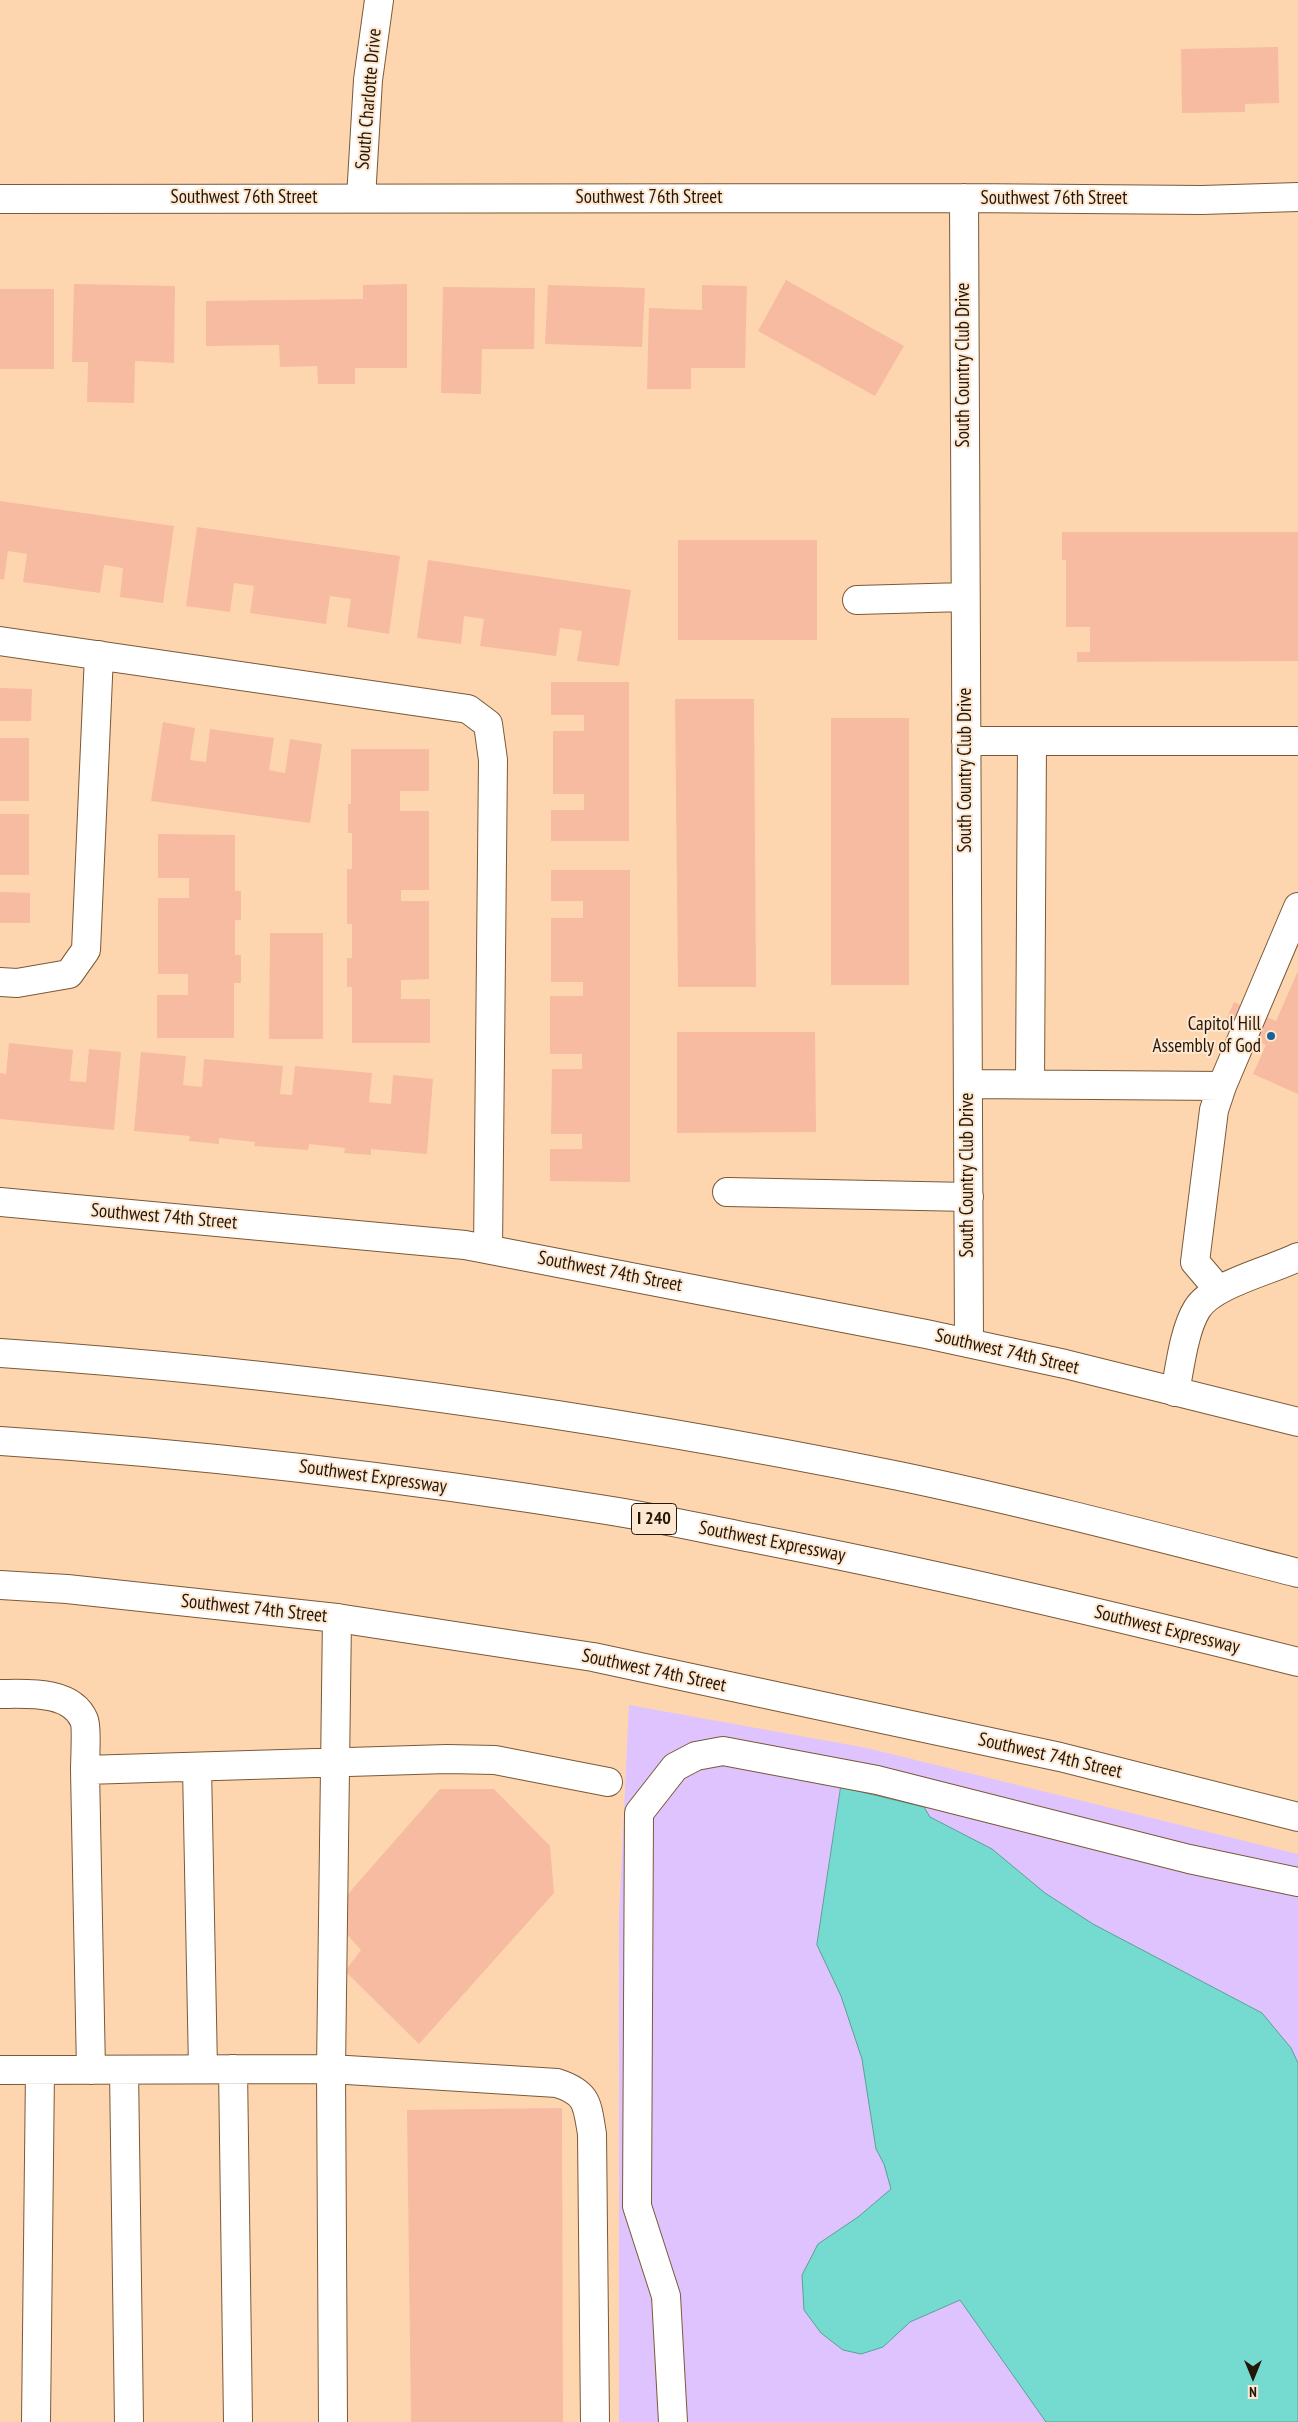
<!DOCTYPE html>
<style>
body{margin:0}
#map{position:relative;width:1298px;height:2422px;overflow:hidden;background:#fdd6b0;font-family:"PT Sans Narrow",sans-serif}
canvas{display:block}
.north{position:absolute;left:1228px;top:2352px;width:50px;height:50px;-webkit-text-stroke:4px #fee7d0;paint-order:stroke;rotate:180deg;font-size:14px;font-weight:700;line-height:20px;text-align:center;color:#241708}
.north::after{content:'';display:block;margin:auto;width:18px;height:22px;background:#241708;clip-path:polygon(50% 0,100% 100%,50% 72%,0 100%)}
</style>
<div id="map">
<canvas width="1298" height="2422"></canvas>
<div class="north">N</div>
</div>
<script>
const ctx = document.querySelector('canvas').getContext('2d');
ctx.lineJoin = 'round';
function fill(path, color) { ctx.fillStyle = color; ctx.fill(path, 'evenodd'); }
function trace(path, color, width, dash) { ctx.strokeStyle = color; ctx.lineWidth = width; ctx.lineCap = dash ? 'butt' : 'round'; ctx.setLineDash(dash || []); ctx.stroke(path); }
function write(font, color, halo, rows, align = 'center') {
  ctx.font = font + ' "PT Sans Narrow",sans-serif'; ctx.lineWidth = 4; ctx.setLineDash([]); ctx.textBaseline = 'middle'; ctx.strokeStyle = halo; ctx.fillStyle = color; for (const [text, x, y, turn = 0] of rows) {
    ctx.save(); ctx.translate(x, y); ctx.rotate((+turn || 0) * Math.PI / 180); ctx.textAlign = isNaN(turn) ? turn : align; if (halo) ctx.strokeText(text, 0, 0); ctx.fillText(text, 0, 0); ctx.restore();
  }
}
const green = new Path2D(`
 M 629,1705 L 867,1748 L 1298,1854 L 1298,2422 L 619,2422 L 619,1917 Z`);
const water = new Path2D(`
 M 841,1787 L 924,1807 L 930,1817 L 992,1849 L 1045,1893 L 1093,1924 L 1262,2013 L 1291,2048 L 1298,2063 L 1298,2422 L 1046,2422 L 960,2300 L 910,2322 L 883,2347 L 861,2354 L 843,2350 L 821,2333 L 804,2310 L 802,2275 L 818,2244 L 858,2217 L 891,2189 L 884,2164 L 876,2149 L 862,2059 L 841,1996 L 817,1945 Z`);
const building = new Path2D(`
 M 1278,47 L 1279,103 L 1245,104 L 1245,112 L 1182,113 L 1181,49 Z
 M 786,280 L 904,346 L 875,396 L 758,331 Z
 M 74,284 L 175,286 L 174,363 L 135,361 L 134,403 L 87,402 L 88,362 L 72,362 Z
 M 407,284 L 407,368 L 355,368 L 355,384 L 318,384 L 317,366 L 280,367 L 279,345 L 206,346 L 206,301 L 363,299 L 363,285 Z
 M 548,285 L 645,288 L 642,347 L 545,344 Z
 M 702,285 L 747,286 L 745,368 L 691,368 L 691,389 L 647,389 L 649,308 L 702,310 Z
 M 443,287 L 535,288 L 534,349 L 482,349 L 481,394 L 441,393 Z
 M 0,289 L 54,289 L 54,369 L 0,369 Z
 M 0,501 L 174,526 L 163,603 L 120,597 L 123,568 L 104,565 L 100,593 L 23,582 L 27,554 L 8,551 L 4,580 L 0,579 Z
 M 197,527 L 400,556 L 389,634 L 347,627 L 351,599 L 330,596 L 326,624 L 250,613 L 254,586 L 234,583 L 230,612 L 186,606 Z
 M 1062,532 L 1298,532 L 1298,661 L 1077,662 L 1077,652 L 1090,652 L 1090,627 L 1066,627 L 1066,560 L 1062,560 Z
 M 678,540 L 817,540 L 817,640 L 678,640 Z
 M 428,560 L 631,590 L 619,666 L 577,661 L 582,631 L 560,628 L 556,656 L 480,646 L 484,619 L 464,616 L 461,644 L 417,638 Z
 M 551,682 L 629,682 L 629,841 L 551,841 L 551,810 L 584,810 L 584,794 L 553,794 L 553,731 L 584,731 L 584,715 L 551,715 Z
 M 0,688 L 32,689 L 31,721 L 0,721 Z
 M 675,699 L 754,699 L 756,987 L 678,987 Z
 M 831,718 L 909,718 L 909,985 L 831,985 Z
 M 163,722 L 195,728 L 190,760 L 206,762 L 210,729 L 274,738 L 269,770 L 285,773 L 290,739 L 322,744 L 310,823 L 151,801 Z
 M 0,738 L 29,738 L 29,801 L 0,801 Z
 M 351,749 L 429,749 L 429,791 L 400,791 L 400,811 L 429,811 L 429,890 L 401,890 L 401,901 L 429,901 L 429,979 L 401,980 L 401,999 L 430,999 L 430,1043 L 352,1043 L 352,987 L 347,987 L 347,958 L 352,958 L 352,924 L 347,924 L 347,869 L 352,869 L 352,833 L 348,833 L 348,804 L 351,804 Z
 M 0,814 L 29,814 L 29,875 L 0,875 Z
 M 158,834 L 235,835 L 235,891 L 241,891 L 241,920 L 235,920 L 235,955 L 241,955 L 241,983 L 234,983 L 234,1038 L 157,1038 L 157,995 L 188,995 L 188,974 L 158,974 L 158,898 L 189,898 L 189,878 L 158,878 Z
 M 551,870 L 630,870 L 630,1182 L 550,1181 L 550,1149 L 582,1149 L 582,1134 L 551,1134 L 552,1069 L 582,1069 L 582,1054 L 550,1054 L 550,996 L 583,996 L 583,982 L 551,982 L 551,918 L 583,918 L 583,901 L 551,901 Z
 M 0,892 L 30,893 L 30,923 L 0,923 Z
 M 270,933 L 323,933 L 323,1039 L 269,1039 Z
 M 1298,971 L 1298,1094 L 1253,1074 L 1266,1045 L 1223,1026 L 1234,1002 L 1276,1021 Z
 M 677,1032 L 815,1032 L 816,1132 L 677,1133 Z
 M 9,1043 L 73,1050 L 70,1081 L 86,1082 L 89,1049 L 121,1052 L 114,1130 L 0,1119 L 0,1073 L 6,1074 Z
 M 141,1052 L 186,1056 L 183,1085 L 202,1087 L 204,1059 L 283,1066 L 280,1094 L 292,1095 L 295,1066 L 372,1073 L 369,1102 L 391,1104 L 393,1075 L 433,1079 L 427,1154 L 371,1149 L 371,1155 L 344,1153 L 345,1148 L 309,1144 L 308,1150 L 254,1146 L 255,1142 L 219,1138 L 219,1144 L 189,1141 L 190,1136 L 134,1131 Z
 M 440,1789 L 494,1789 L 550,1846 L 554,1893 L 419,2044 L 345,1971 L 361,1950 L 340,1927 L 348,1894 Z
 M 562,2108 L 563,2422 L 411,2422 L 407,2110 Z`);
const minor = new Path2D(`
 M 361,198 L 368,80 L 379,0
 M 964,198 L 969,1343
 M 0,199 L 964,198 L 1202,200 L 1298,197
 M 857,600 L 965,597
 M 0,641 L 468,709 L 488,724 L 493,760 L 488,1249
 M 966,741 L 1298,741
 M 0,982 L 17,983 L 69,974 L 86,950 L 99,655
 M 968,1084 L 1222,1086
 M 1030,1084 L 1032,742
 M 727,1192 L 969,1197
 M 1218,1289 L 1195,1262 L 1214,1110 L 1222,1086 L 1298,907
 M 1175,1392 C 1180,1367 1184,1330 1197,1309 C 1212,1284 1270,1271 1298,1257
 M 0,1694 C 27,1694 71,1690 84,1720 C 87,1727 85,1760 85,1770 L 447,1759 L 495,1760 L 608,1782
 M 197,1767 L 203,2069
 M 85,1770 L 91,2070
 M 233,2069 L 238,2422
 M 0,2070 L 331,2069 L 557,2083 C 588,2093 587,2104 592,2134 L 595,2422
 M 124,2070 L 129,2422
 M 36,2422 L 40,2070
 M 333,2422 L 331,2069 L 337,1618
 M 673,2422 L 666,2296 L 637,2206 L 639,1813 L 675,1767 L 696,1756 L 723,1751 L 877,1780 L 1189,1859 L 1298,1882`);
const major = new Path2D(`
 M 0,1202 L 465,1245 L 926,1334 L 1065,1364 L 1298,1422
 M 0,1585 L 67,1589 L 337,1618 L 593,1657 L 1060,1757 L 1298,1817`);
const highway = new Path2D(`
 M 0,1353 C 302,1373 602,1416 899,1476 C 1033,1504 1165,1539 1298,1573
 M 0,1441 C 203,1454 405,1478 606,1510 C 658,1518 710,1530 762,1540 C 942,1575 1120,1617 1298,1662`);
const markers = [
 [1271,1036,5,"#1b6195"]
];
const shields = [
 [654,1519,45]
];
const shieldNames = [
 ["I 240",654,1519]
];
const streetNames = [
 ["South Charlotte Drive",369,99,-85],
 ["Southwest 76th Street",244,198],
 ["Southwest 76th Street",649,198],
 ["Southwest 76th Street",1054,199],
 ["South Country Club Drive",964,365,-90],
 ["South Country Club Drive",966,770,-90],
 ["South Country Club Drive",968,1175,-90],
 ["Southwest 74th Street",164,1217,5],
 ["Southwest 74th Street",610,1272,11],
 ["Southwest 74th Street",1007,1352,13],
 ["Southwest Expressway",373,1477,8],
 ["Southwest Expressway",772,1542,11],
 ["Southwest 74th Street",254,1609,6],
 ["Southwest Expressway",1167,1630,14],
 ["Southwest 74th Street",654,1671,12],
 ["Southwest 74th Street",1050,1756,13]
];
const poiNames = [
 ["Capitol Hill",1261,1025],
 ["Assembly of God",1261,1047]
];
fill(green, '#dfc3fe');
fill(water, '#75dbd0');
trace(water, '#5da094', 1);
fill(building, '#f6bba0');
trace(minor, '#7b5937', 30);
trace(major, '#7b5937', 30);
trace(highway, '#7b5937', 30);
trace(minor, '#fff', 28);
trace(major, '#fff', 28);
trace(highway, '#fff', 28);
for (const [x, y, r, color] of markers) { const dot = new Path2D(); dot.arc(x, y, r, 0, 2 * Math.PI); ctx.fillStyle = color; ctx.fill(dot); trace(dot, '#fee7d0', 2); }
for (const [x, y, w] of shields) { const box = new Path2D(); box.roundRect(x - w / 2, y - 15.5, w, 31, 4); ctx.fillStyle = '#fee7d0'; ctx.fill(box); trace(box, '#241708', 1); }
write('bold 18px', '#241708', null, shieldNames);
write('19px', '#241708', '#fee7d0', streetNames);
write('19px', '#241708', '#fee7d0', poiNames, 'right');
</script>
